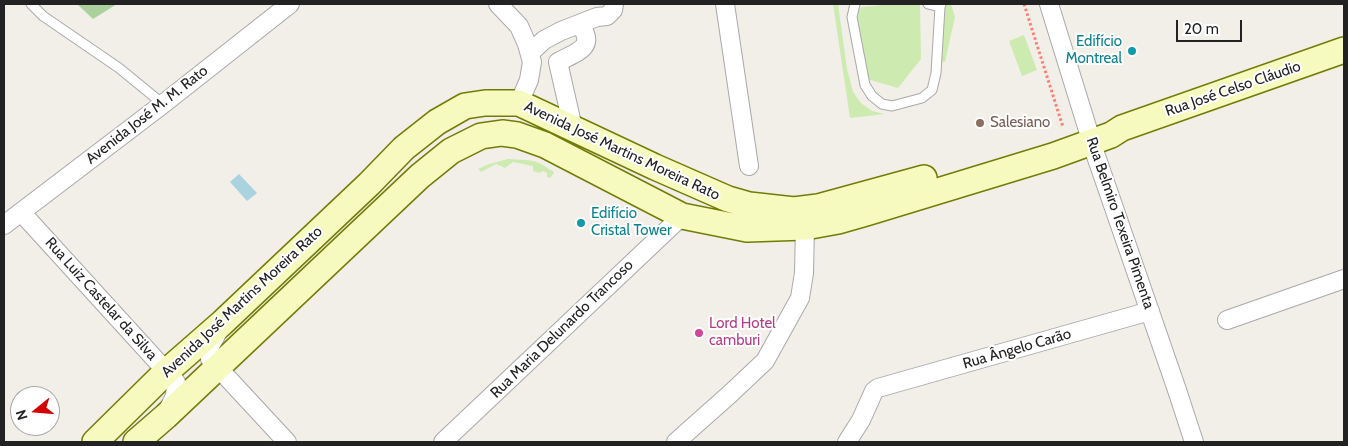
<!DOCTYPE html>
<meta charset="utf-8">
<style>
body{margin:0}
#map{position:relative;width:1348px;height:446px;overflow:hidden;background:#f2efe9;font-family:Cabin,sans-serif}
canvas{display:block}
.frame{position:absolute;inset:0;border:5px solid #222;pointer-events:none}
.north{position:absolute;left:10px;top:386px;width:50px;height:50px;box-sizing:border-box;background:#fff;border:1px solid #a7a7a7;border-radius:50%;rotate:253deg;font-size:14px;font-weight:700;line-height:20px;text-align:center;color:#222}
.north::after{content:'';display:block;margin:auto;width:18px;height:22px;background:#d40000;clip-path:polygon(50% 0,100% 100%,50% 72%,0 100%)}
.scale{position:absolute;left:1176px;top:20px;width:66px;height:22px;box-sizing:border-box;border:2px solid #222;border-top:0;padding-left:6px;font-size:15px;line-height:18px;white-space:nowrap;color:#222;-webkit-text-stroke:4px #fff;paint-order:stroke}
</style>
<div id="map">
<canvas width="1348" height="446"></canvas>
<div class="frame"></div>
<div class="north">N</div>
<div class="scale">20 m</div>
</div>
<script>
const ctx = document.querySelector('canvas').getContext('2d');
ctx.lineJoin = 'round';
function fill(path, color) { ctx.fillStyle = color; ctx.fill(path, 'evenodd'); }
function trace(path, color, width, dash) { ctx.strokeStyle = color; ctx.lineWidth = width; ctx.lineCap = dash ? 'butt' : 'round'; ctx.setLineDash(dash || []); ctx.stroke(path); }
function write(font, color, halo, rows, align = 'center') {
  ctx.font = font + ' Cabin,sans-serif'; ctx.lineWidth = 4; ctx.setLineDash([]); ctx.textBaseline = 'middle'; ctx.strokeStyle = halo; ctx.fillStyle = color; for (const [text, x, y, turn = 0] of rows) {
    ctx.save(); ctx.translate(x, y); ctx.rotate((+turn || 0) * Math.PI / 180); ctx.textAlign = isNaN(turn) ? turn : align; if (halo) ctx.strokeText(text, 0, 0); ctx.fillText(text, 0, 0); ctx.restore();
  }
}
const grass = new Path2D(`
 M 833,4 L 838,4 L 847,69 L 853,92 L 861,103 L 872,111 L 885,114 L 850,118 Z
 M 895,4 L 920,5 L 921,59 L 898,88 L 867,79 L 856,12 L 862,7 Z
 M 934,4 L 951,4 L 955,17 L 945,62 L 937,61 Z
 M 1024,35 L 1037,70 L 1022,76 L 1009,41 Z
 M 508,159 C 519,160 530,159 539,163 C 544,165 548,169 553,171 L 554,173 L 550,178 L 547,177 L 547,173 L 543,171 L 539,173 L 533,171 L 533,166 L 513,162 L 505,168 L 496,164 L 481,172 L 478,169 L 489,164 Z`);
const forest = new Path2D(`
 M 77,4 L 117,4 L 93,19 Z`);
const water = new Path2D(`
 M 239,174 L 257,193 L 247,201 L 230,182 Z`);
const path = new Path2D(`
 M 1024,4 L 1063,127`);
const lane = new Path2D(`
 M 31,4 L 43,16 L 119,68 L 163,104
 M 855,4 L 852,17 L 865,85 L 872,96 L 882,104 L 892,106 L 922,98 L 932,90 L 936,73 L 940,7 L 941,4
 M 928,4 L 940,7`);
const street = new Path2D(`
 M 498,4 L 519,26 L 527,44 L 532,62 L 529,80 L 519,103
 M 725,4 L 749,166
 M 1049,4 L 1096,156 L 1177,390 L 1194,442
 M 530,53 L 544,40 L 561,31 L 597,17 L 607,16 L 613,10 L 614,4
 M 573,128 L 558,62 C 576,52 597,48 580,25
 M 21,212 L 176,382 L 175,396 L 167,412
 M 4,225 L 163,104 L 290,4
 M 1227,320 L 1344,279
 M 219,330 L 210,346 L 210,359 L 287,442
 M 443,442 L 682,216
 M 676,442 L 730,394 L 765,361 L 800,298 L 804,273 L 805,227
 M 847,442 L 861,420 L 874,391 L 878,388 L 1150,311`);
const secondary = new Path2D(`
 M 95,442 L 166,372 L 222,323 L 369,184 L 404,148 L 437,122 L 465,106 L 485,103 L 519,103 L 655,167 L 728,199 L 749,205 L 794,210 L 818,207 L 924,178
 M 136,442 L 166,416 L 420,176 L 451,151 L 481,136 L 502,133 L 517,135 L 545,145 L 682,216 L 747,229 L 805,227 L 838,221 L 866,213 L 1053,156 L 1111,135 L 1122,128 L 1344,50`);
const markers = [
 [1132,51,5,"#0f9aa8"],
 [980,123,5,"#8d6e63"],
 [581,223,5,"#0f9aa8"],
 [699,333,5,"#d1479c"]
];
const cultureNames = [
 ["Edifício",1122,42],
 ["Montreal",1122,59],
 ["Edifício",591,214,"left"],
 ["Cristal Tower",591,231,"left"]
];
const streetNames = [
 ["Rua José Celso Cláudio",1233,89,-19],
 ["Avenida José M. M. Rato",147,115,-38],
 ["Avenida José Martins Moreira Rato",622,151,25],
 ["Rua Belmiro Texeira Pimenta",1120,223,71],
 ["Rua Luiz Castelar da Silva",101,299,48],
 ["Avenida José Martins Moreira Rato",242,302,-43],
 ["Rua Maria Delunardo Trancoso",562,329,-44],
 ["Rua Ângelo Carão",1017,349,-16]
];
const educationNames = [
 ["Salesiano",990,123]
];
const hotelNames = [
 ["Lord Hotel",709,324],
 ["camburi",709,341]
];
fill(grass, '#cdebb0');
fill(forest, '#add19e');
fill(water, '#aad3df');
trace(lane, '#a9a9a9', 11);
trace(street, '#a9a9a9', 20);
trace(secondary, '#707d05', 28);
trace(path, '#fa8072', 3, [2.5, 2.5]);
trace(lane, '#fff', 9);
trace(street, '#fff', 18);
trace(secondary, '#f7fabf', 25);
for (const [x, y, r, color] of markers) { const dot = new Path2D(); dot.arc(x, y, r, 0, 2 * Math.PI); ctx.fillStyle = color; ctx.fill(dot); trace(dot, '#fff', 2); }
write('15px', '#0d838f', '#fff', cultureNames, 'right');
write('15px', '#222', '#fff', streetNames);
write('15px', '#785e54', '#fff', educationNames, 'left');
write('15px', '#b23c85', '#fff', hotelNames, 'left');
</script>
